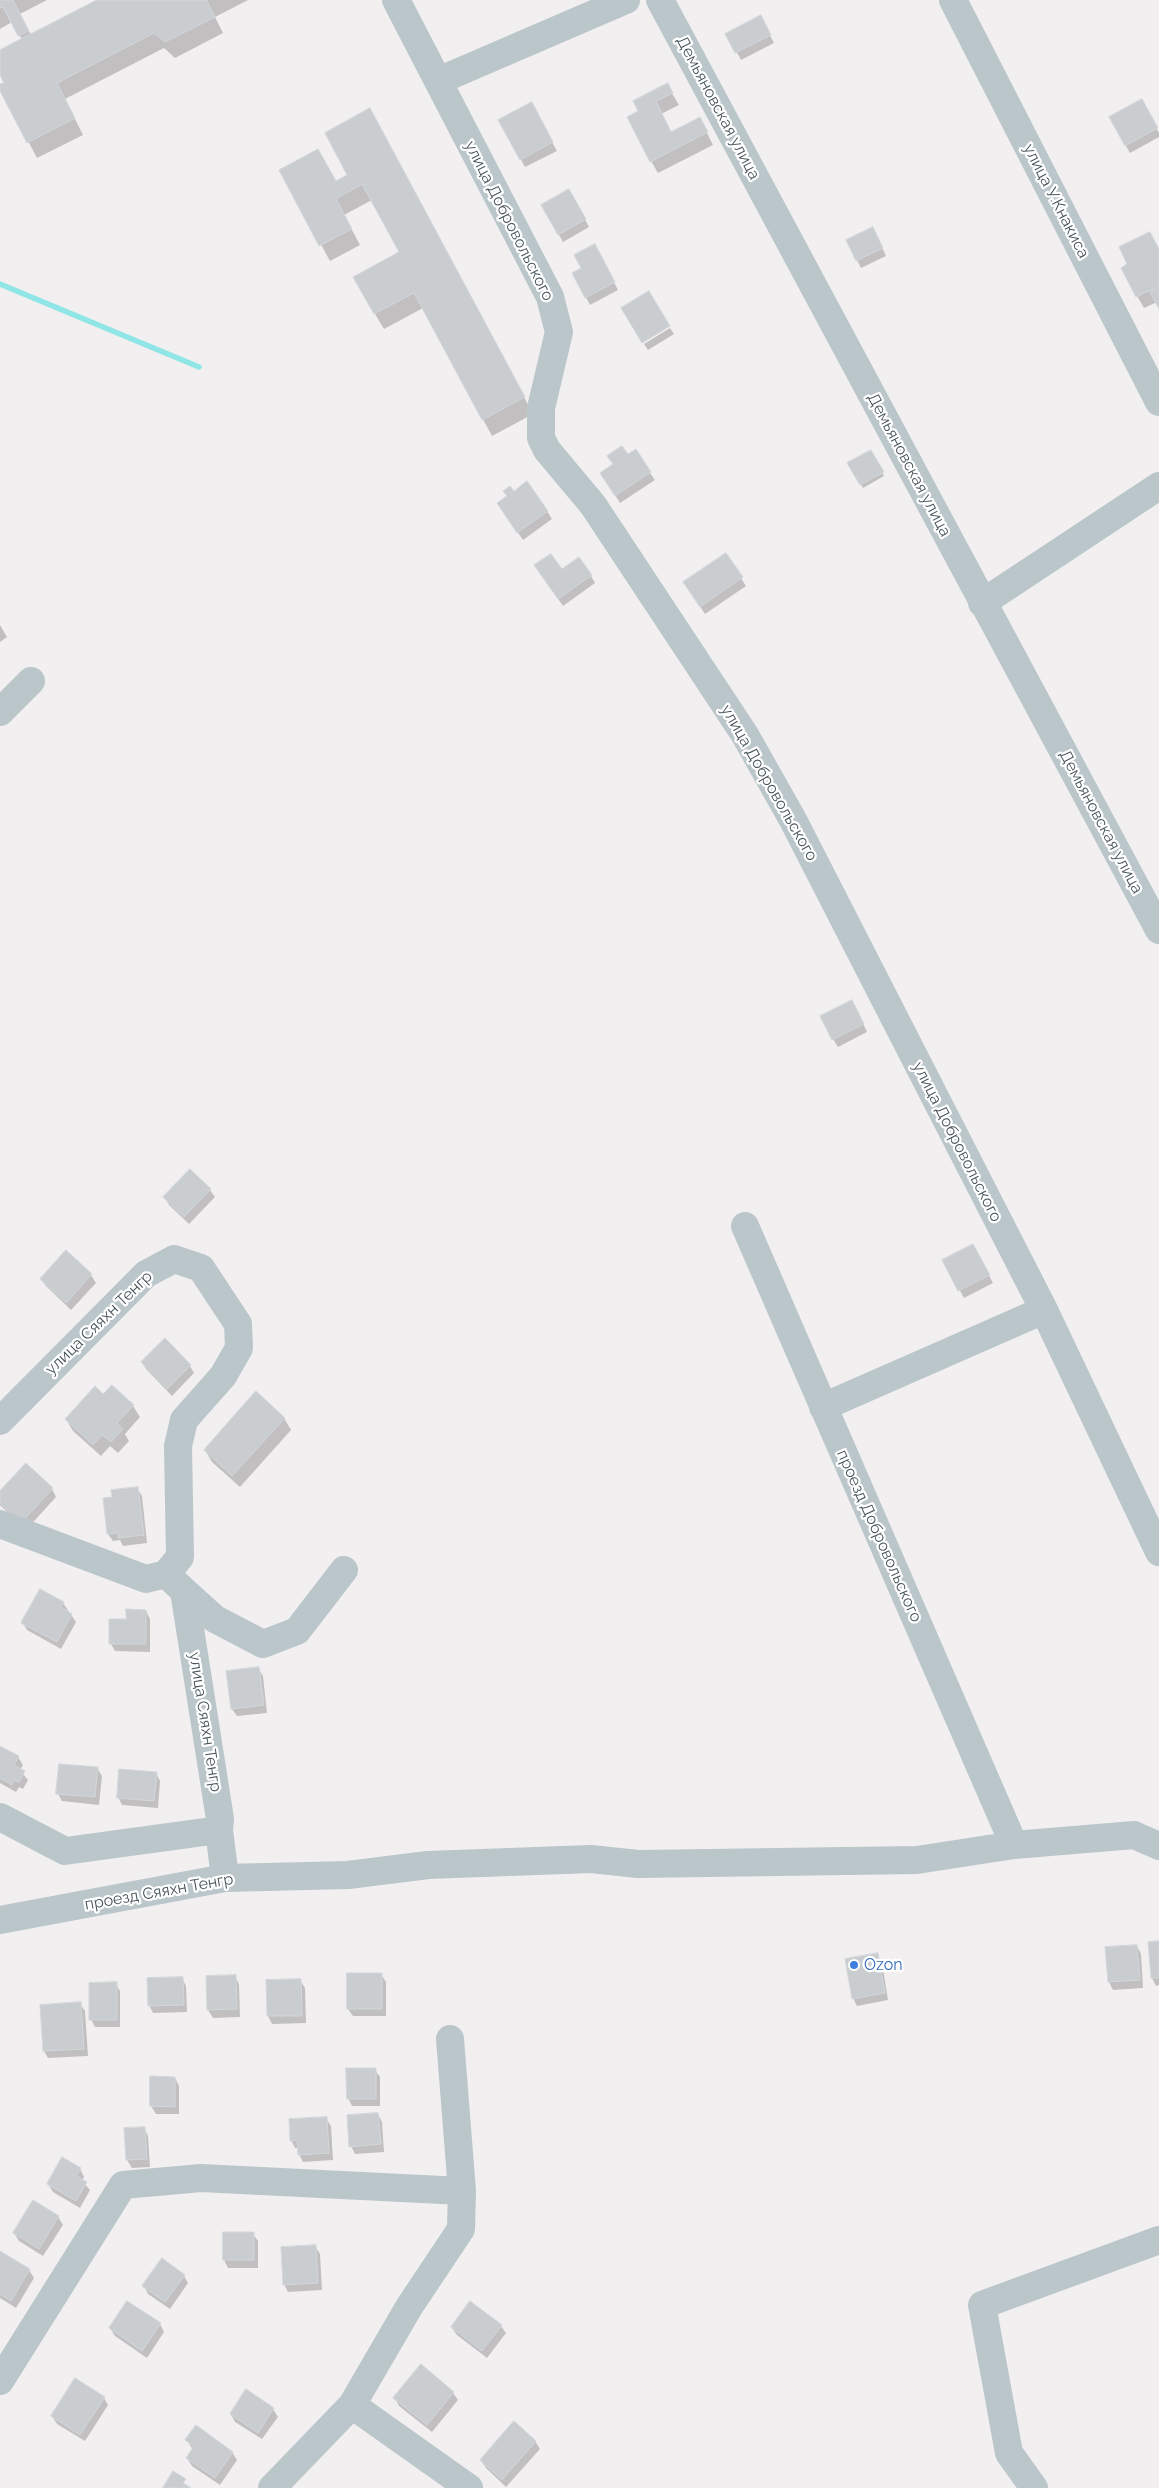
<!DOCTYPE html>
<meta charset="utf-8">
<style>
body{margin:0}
canvas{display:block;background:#f1efef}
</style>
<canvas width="1159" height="2488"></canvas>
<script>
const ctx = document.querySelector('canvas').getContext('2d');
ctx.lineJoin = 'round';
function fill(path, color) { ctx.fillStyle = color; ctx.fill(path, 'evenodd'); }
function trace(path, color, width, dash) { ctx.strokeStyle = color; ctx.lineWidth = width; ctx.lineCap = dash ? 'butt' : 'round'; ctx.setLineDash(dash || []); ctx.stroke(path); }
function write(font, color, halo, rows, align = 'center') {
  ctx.font = font + ' Raleway,sans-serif'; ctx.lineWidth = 4.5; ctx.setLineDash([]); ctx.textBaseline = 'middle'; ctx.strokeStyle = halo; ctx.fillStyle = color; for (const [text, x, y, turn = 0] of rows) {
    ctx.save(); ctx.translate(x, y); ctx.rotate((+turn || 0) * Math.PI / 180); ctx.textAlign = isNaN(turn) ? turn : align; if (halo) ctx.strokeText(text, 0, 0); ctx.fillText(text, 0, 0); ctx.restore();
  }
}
const shadow = new Path2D(`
 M 0,0 L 47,0 L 20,14 L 31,35 L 100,0 L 248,0 L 215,17 L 223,33 L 175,58 L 164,48 L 65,99 L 83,135 L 37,158 L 0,88 L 0,86 L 5,83 L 0,73 L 0,52 L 22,40 L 12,22 L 0,29 Z
 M 764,24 L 774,43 L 741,60 L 727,34 Z
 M 667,85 L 679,105 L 661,114 L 672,133 L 706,131 L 713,145 L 658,173 L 651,161 L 639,112 Z
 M 1141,101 L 1159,133 L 1159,137 L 1130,153 L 1110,118 Z
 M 531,104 L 557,151 L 525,167 L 500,121 Z
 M 379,126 L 533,414 L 492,436 L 423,308 L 384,329 L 375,314 L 401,253 L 372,200 L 344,215 L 360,245 L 330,261 L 281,171 L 336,183 L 349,176 Z
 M 569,190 L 589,227 L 563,242 L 542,205 Z
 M 877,237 L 886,256 L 861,268 L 857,260 Z
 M 595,246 L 618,290 L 590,305 L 573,274 L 583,268 Z
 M 1159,249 L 1159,306 L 1157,302 L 1144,308 L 1137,296 Z
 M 670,328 L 674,334 L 648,350 L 644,344 Z
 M 871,451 L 884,476 L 863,488 L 849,463 Z
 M 650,473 L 655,480 L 620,503 L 606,481 Z
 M 514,493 L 547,511 L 552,519 L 523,540 L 503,511 L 508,496 Z
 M 726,555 L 746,586 L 705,614 L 689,590 Z
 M 561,570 L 591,576 L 595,583 L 563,606 L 540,573 Z
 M 0,625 L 7,637 L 0,642 Z
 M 856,1009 L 867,1032 L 838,1047 L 833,1039 Z
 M 210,1190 L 215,1197 L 189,1224 L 169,1205 L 165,1198 Z
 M 66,1252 L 91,1275 L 96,1283 L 71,1310 L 46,1286 L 41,1279 Z
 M 977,1253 L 993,1283 L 964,1298 L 944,1261 Z
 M 142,1363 L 190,1366 L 194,1373 L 172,1396 L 147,1370 Z
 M 103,1396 L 133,1406 L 140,1417 L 125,1434 L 129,1441 L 118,1453 L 110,1446 L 101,1456 L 73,1431 L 66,1419 Z
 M 284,1418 L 291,1430 L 240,1487 L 212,1462 L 205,1450 Z
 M 137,1488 L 142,1496 L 147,1543 L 123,1546 L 120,1540 L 113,1541 L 108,1534 L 113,1498 Z
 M 52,1489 L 56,1497 L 26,1530 L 0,1505 L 0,1493 Z
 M 63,1603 L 76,1622 L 61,1649 L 27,1630 L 23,1623 Z
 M 146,1611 L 150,1619 L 150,1652 L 115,1651 L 111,1644 L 127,1621 Z
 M 258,1668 L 263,1676 L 267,1713 L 237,1716 L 232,1709 Z
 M 0,1747 L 18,1757 L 23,1765 L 20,1770 L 28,1780 L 23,1789 L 19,1787 L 16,1792 L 0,1783 Z
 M 97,1768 L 102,1776 L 99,1805 L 62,1801 L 58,1794 Z
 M 156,1773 L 160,1781 L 158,1808 L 122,1805 L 118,1797 Z
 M 1159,1942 L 1159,1985 L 1156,1986 L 1152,1978 Z
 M 1137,1946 L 1141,1954 L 1143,1988 L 1113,1990 L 1109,1982 L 1106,1948 Z
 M 877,1954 L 882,1962 L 888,2000 L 857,2006 L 853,1998 Z
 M 381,1974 L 386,1982 L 386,2016 L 353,2016 L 348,2009 Z
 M 235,1976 L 239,1984 L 240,2017 L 213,2018 L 208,2010 Z
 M 182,1978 L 186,1986 L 187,2012 L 153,2013 L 149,2005 Z
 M 300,1980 L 305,1988 L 306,2023 L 272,2024 L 268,2016 L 267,1981 Z
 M 116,1984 L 120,1991 L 120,2027 L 95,2027 L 91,2019 Z
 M 80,2004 L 85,2011 L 88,2056 L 48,2058 L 44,2051 Z
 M 375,2070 L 380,2077 L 380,2106 L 352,2106 L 348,2098 Z
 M 175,2078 L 179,2086 L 179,2114 L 156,2114 L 151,2106 Z
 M 378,2114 L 382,2122 L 384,2152 L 355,2154 L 351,2146 Z
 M 326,2118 L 331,2126 L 333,2160 L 303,2162 L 299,2154 L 299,2148 L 295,2148 L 291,2140 Z
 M 144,2128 L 148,2136 L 150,2167 L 132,2168 L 127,2160 Z
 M 80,2169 L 84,2177 L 82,2181 L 90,2190 L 80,2208 L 53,2192 L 48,2184 Z
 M 58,2217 L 63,2225 L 43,2256 L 19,2241 L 14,2233 Z
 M 253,2234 L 258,2241 L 258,2268 L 228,2268 L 224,2260 Z
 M 315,2246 L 320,2254 L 322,2290 L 288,2292 L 284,2284 Z
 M 0,2254 L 29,2270 L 34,2278 L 16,2308 L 0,2298 Z
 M 184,2276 L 188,2283 L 170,2309 L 148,2294 L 144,2286 Z
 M 160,2324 L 164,2332 L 147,2358 L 115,2336 L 110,2328 Z
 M 501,2326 L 506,2333 L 487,2358 L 457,2335 L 452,2328 Z
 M 453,2393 L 458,2400 L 432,2432 L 399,2406 L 395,2398 Z
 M 104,2398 L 108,2405 L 85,2441 L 57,2424 L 52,2416 Z
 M 273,2409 L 278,2417 L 262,2439 L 235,2422 L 231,2414 Z
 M 187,2440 L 232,2452 L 237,2460 L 220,2485 L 192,2466 L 187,2458 L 193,2450 Z
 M 535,2441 L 540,2449 L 506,2487 L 486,2468 L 481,2460 Z`);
const stream = new Path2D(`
 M 0,284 L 199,367`);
const building = new Path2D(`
 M 0,0 L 13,0 L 29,31 L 18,36 L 3,7 L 0,8 Z
 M 97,0 L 208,0 L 207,1 L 215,17 L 165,42 L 154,33 L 57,83 L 75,118 L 27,143 L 0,91 L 0,84 L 4,83 L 0,75 L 0,50 Z
 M 761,15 L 771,35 L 735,53 L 725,34 Z
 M 668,83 L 673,93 L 656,101 L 671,132 L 700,117 L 708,132 L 650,162 L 627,117 L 638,111 L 633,101 Z
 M 1142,99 L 1158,128 L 1125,146 L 1109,117 Z
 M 532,102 L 553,142 L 520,160 L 498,120 Z
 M 370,108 L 525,397 L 482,420 L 414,293 L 374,314 L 353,277 L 399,252 L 362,184 L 336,199 L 352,229 L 319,246 L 279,170 L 318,149 L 336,181 L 347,175 L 325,133 Z
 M 569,189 L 586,219 L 558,235 L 541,205 Z
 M 873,227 L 883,248 L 856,261 L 846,240 Z
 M 1150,232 L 1159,249 L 1159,286 L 1136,297 L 1121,268 L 1127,264 L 1119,247 Z
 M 595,244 L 615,282 L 585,298 L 572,273 L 581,268 L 574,255 Z
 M 1159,288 L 1159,309 L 1150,292 Z
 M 649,291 L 670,326 L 642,343 L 621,308 Z
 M 622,446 L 628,454 L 636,449 L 651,472 L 615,496 L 600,473 L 613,464 L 607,456 Z
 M 871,450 L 884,472 L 860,485 L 847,463 Z
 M 527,481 L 548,511 L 517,533 L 497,503 L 507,496 L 503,491 L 510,486 L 514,491 Z
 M 726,553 L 743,577 L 700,607 L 683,582 Z
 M 551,554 L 562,569 L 579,557 L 592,575 L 558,599 L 534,565 Z
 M 852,1000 L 864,1024 L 832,1040 L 820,1016 Z
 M 190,1169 L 211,1189 L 184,1217 L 163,1197 Z
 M 973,1244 L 990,1275 L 958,1291 L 942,1260 Z
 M 66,1250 L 92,1274 L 66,1303 L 40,1279 Z
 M 165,1338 L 191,1365 L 167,1389 L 141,1362 Z
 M 112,1385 L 134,1405 L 117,1423 L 123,1429 L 111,1442 L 102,1435 L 93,1445 L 65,1419 L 95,1386 L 103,1394 Z
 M 256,1391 L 285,1418 L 232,1476 L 204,1450 Z
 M 26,1463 L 53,1488 L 21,1523 L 0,1503 L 0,1491 Z
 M 138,1487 L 144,1535 L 118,1538 L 118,1533 L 107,1534 L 103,1498 L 112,1497 L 111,1490 Z
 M 40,1589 L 64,1602 L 61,1607 L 72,1614 L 57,1642 L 21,1623 Z
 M 126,1609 L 146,1610 L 146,1644 L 109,1644 L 109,1619 L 126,1619 Z
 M 259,1667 L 264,1705 L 231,1709 L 226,1671 Z
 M 0,1746 L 19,1756 L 14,1765 L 25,1771 L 19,1782 L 14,1780 L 12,1785 L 0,1778 Z
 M 59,1764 L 98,1767 L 95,1797 L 56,1794 Z
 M 119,1769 L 157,1772 L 154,1801 L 117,1798 Z
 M 1159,1941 L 1159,1978 L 1151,1978 L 1148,1942 Z
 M 1137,1945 L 1140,1980 L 1108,1982 L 1105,1947 Z
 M 878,1953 L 885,1993 L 852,1999 L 845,1959 Z
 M 347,1973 L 382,1973 L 382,2009 L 347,2009 Z
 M 236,1975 L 237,2009 L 207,2010 L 206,1976 Z
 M 183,1977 L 184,2005 L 148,2006 L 147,1978 Z
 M 301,1979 L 302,2016 L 267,2016 L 266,1980 Z
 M 117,1982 L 117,2020 L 89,2020 L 89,1983 Z
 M 81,2002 L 84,2049 L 43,2051 L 40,2005 Z
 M 346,2068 L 376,2068 L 376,2099 L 347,2099 Z
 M 150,2076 L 175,2077 L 175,2107 L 150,2106 Z
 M 378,2113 L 381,2144 L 349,2147 L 347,2115 Z
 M 327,2117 L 329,2153 L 298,2155 L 297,2140 L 290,2141 L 289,2119 Z
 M 145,2127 L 147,2159 L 126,2160 L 124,2128 Z
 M 62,2157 L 81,2168 L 76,2176 L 87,2182 L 76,2201 L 47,2184 Z
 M 33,2200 L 59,2216 L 39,2249 L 13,2233 Z
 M 223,2232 L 254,2232 L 254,2260 L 223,2260 Z
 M 316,2245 L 318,2283 L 283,2285 L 281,2247 Z
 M 0,2251 L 30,2269 L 11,2301 L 0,2294 Z
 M 162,2258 L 185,2275 L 165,2302 L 142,2286 Z
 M 127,2301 L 161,2323 L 142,2351 L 109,2328 Z
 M 470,2301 L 502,2325 L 482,2351 L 451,2327 Z
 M 421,2364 L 454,2392 L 427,2425 L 393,2398 Z
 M 75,2378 L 105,2397 L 80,2435 L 51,2416 Z
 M 246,2389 L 274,2408 L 258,2433 L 230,2414 Z
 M 514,2421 L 536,2441 L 502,2480 L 480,2460 Z
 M 196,2425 L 233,2452 L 215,2478 L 186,2458 L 194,2446 L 185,2440 Z
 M 173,2471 L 186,2479 L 183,2483 L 191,2488 L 163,2488 Z`);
const minor = new Path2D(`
 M 396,0 L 550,297 L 559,332 L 541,408 L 541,438 L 547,450 L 593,505 L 745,735 L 793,820 L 1044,1310 L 1159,1552
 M 660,0 L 1159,930
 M 953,0 L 1159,402
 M 438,81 L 626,0
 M 982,603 L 1159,486
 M 0,712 L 31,681
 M 745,1226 L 1014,1845
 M 823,1407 L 1044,1310
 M 0,1421 L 146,1274 L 174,1259 L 201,1268 L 238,1324 L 239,1348 L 223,1376 L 184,1420 L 178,1446 L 180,1557 L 166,1574
 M 0,1524 L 146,1579 L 166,1574 L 184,1591 L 220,1819 L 219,1830 L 225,1878
 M 184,1591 L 215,1619 L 263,1644 L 297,1631 L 344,1570
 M 0,1817 L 65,1851 L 219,1830
 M 0,1920 L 225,1878 L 348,1875 L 428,1865 L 591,1859 L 638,1864 L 917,1860 L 1014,1845 L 1134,1835 L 1159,1846
 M 0,2381 L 123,2185 L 201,2178 L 462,2191 L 450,2039
 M 352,2405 L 469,2488
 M 272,2488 L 352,2405 L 409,2307 L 461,2229 L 462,2191
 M 1034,2488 L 1009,2453 L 982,2305 L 1159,2240`);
const markers = [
 [854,1965,5,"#3f7fe0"]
];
const streetNames = [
 ["Демьяновская улица",718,108,62],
 ["улица У.Кнакиса",1056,201,63],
 ["улица Добровольского",509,221,63],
 ["Демьяновская улица",909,465,62],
 ["улица Добровольского",769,783,60],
 ["Демьяновская улица",1101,822,62],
 ["улица Добровольского",957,1142,63],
 ["улица Сяяхн Тенгр",99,1323,-44],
 ["проезд Добровольского",879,1536,66],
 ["улица Сяяхн Тенгр",205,1722,81],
 ["проезд Сяяхн Тенгр",159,1892,-10]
];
const shopNames = [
 ["Ozon",864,1965]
];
fill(shadow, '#0003');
trace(stream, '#90e6e6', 5.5);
fill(building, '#c9cdd0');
trace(building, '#d3d6da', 1);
trace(minor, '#bbc6cb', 28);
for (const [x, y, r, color] of markers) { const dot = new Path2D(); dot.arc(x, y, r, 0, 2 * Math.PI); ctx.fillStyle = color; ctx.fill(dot); trace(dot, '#fff', 2); }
write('16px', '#48565b', '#fff', streetNames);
write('16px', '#366cbe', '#fff', shopNames, 'left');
</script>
